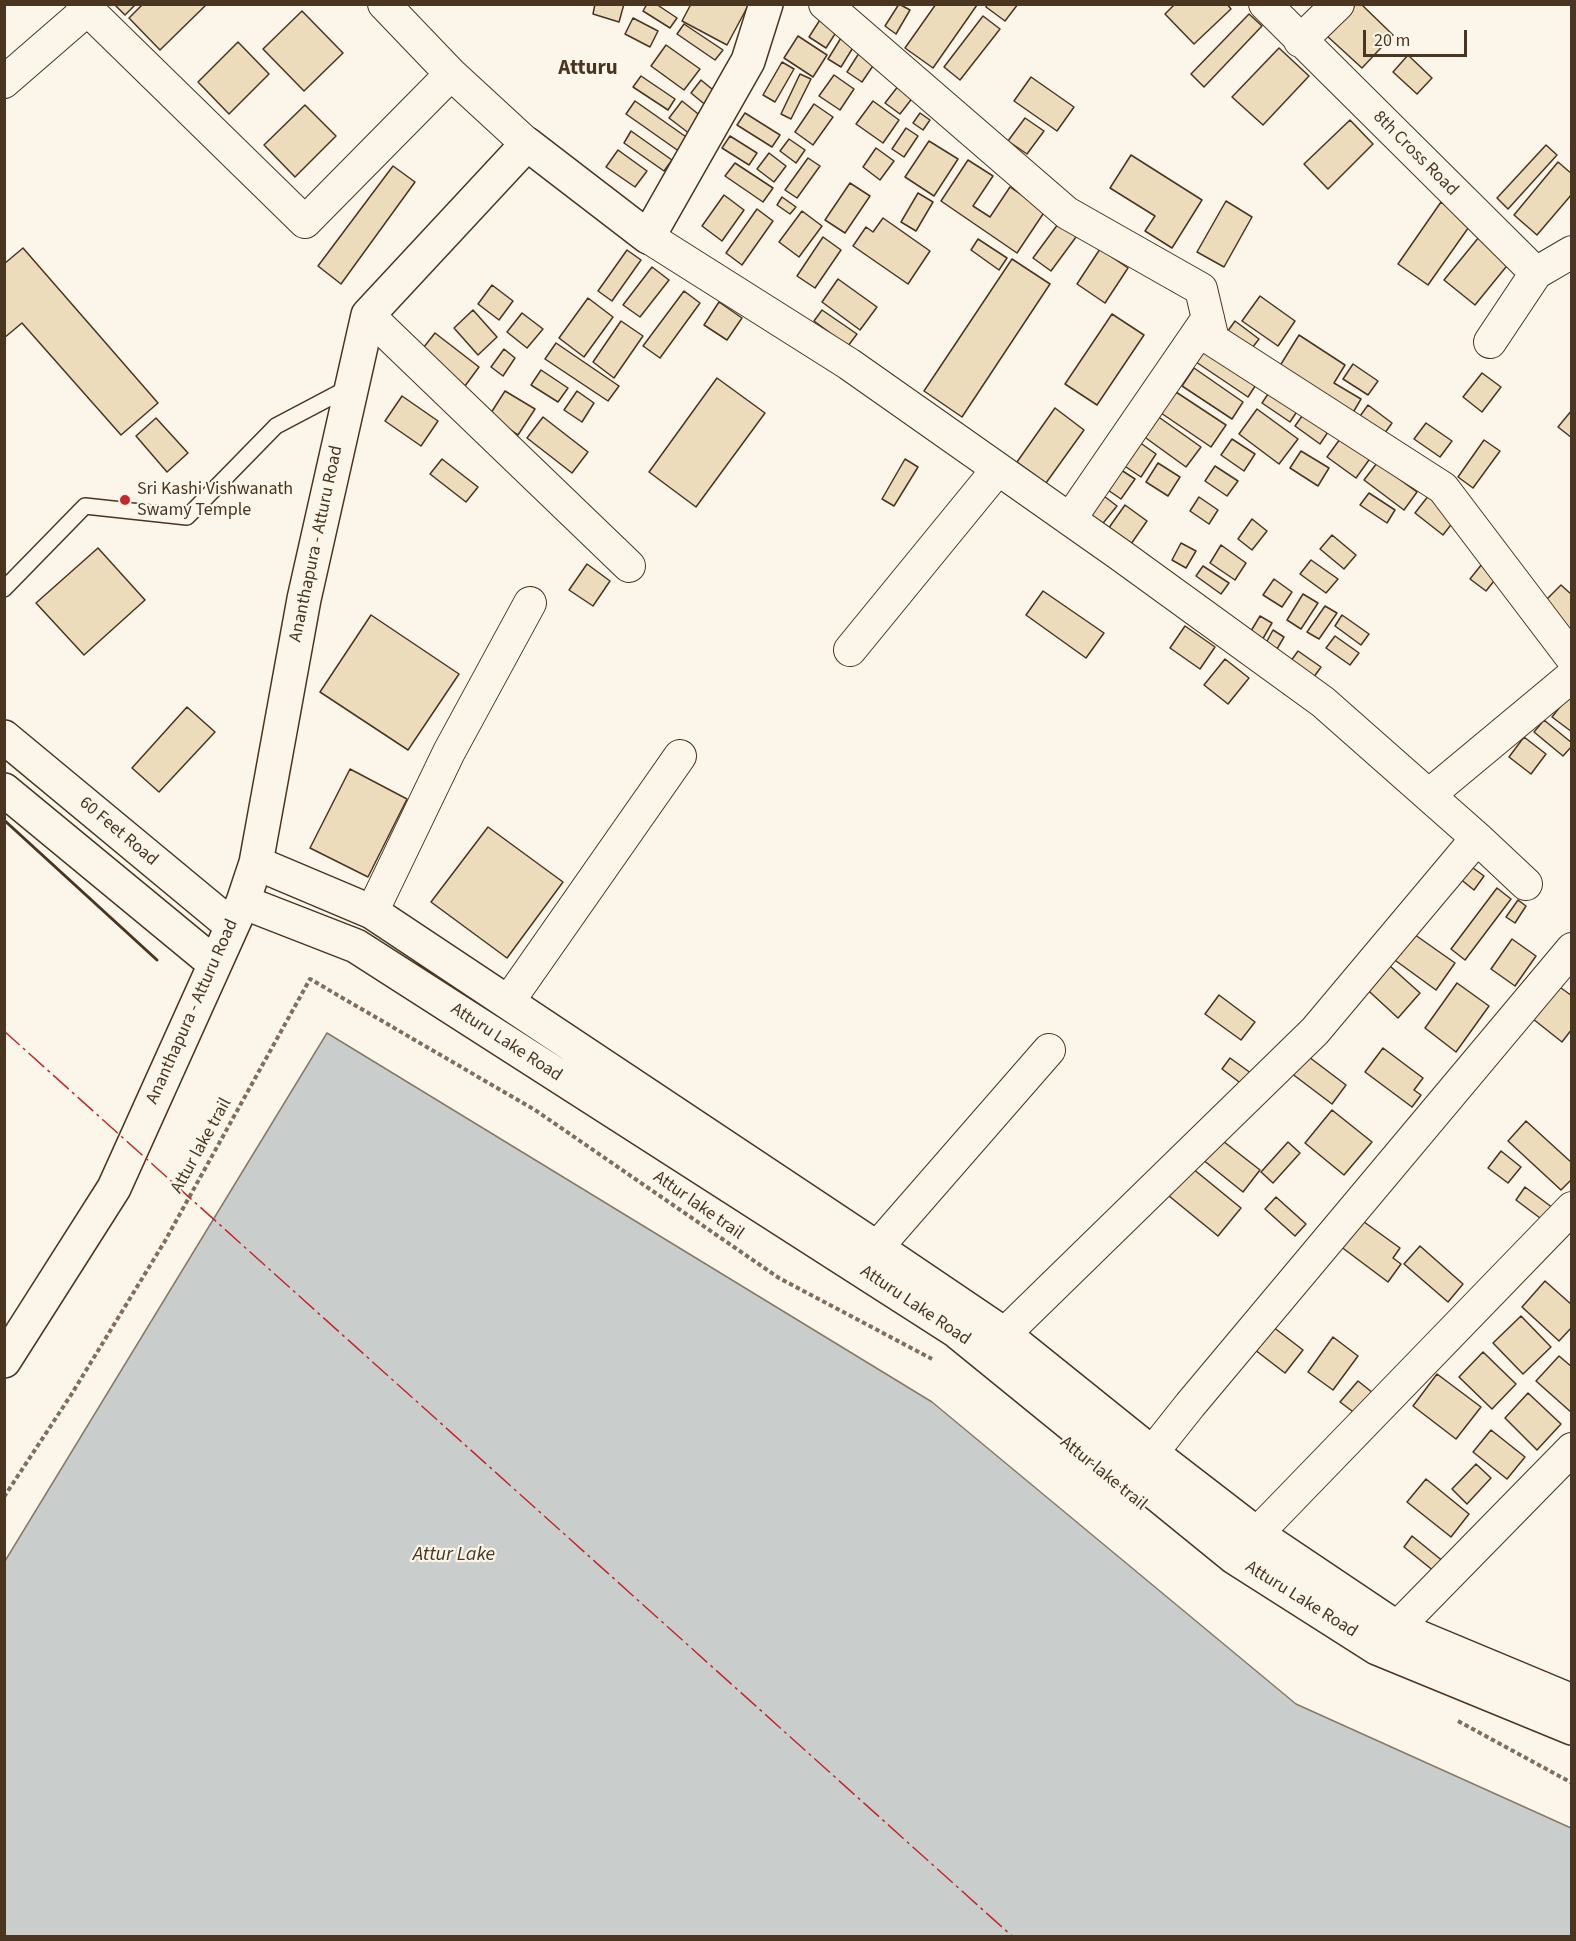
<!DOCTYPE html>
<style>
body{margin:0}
#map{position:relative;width:1576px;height:1941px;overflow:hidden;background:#fbf6e9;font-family:"Source Sans 3",sans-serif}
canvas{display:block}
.frame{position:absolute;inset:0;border:6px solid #4a3520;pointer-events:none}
.scale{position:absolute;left:1363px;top:30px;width:104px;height:27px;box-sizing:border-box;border:3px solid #4a3520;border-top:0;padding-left:8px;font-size:18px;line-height:21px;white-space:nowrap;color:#4a3520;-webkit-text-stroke:4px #fbf6e9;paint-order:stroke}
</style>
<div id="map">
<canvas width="1576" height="1941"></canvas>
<div class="frame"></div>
<div class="scale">20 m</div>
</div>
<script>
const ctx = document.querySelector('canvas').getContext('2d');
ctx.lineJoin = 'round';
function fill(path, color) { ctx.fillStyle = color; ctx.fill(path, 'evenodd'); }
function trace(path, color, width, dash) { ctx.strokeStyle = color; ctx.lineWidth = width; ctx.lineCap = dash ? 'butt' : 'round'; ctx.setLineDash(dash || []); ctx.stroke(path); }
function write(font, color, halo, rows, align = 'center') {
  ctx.font = font + ' "Source Sans 3",sans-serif'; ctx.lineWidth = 4.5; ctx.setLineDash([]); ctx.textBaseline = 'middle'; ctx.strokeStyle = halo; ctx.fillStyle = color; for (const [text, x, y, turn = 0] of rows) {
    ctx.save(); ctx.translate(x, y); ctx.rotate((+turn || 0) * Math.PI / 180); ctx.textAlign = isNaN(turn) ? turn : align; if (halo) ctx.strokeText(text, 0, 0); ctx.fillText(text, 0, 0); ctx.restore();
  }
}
const water = new Path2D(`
 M 327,1033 L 932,1402 L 1296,1704 L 1571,1828 L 1571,1936 L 5,1936 L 5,1561 Z`);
const building = new Path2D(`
 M 114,4 L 136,4 L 125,15 Z
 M 143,4 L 207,4 L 160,50 L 129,18 Z
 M 595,4 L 624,4 L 619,22 L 593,14 Z
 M 647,4 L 656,4 L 677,18 L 670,28 L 643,11 Z
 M 691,4 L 715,5 L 749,4 L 727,45 L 682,21 Z
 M 899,4 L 910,10 L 896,34 L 885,26 Z
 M 936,4 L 977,5 L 933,68 L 905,48 Z
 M 987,4 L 1018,4 L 1005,21 L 986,7 Z
 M 1175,4 L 1227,4 L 1231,9 L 1194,44 L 1165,14 Z
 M 1356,4 L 1361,4 L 1393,35 L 1362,68 L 1327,36 Z
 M 302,11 L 343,53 L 304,91 L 263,49 Z
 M 825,12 L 842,23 L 826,48 L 809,37 Z
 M 1249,14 L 1262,26 L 1204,87 L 1191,74 Z
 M 983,16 L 1000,29 L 960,80 L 944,67 Z
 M 633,18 L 658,31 L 650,47 L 625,34 Z
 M 684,24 L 723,50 L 715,60 L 677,34 Z
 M 798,36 L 827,55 L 813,77 L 784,58 Z
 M 841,38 L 854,46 L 841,67 L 828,59 Z
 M 238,42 L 269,74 L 229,114 L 198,82 Z
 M 666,45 L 700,69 L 684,90 L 651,66 Z
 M 1279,48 L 1309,76 L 1263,125 L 1232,97 Z
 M 861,50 L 877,60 L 862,82 L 847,72 Z
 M 1408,55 L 1432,78 L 1417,94 L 1393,72 Z
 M 782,62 L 794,69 L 775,102 L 763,95 Z
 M 800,74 L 811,79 L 791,119 L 781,114 Z
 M 834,75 L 854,89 L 840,110 L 819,96 Z
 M 641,76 L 675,99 L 668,110 L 633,87 Z
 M 1031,77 L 1074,107 L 1057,131 L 1014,101 Z
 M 701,80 L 718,94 L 708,107 L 691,93 Z
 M 899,85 L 914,96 L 900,114 L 885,103 Z
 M 635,101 L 689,139 L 680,152 L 626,114 Z
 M 682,101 L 702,117 L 690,134 L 669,118 Z
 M 873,101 L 899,120 L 883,143 L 856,124 Z
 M 814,104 L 833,117 L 813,145 L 795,132 Z
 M 305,105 L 336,136 L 295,177 L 264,145 Z
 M 745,113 L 780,135 L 772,147 L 737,125 Z
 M 920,113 L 930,120 L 923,130 L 913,123 Z
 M 1025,118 L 1044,131 L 1027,154 L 1008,141 Z
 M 1350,120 L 1373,144 L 1328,189 L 1304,164 Z
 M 906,128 L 918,136 L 904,157 L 892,149 Z
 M 631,131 L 672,160 L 664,171 L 624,143 Z
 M 730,136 L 757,153 L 749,165 L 722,148 Z
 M 789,139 L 805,150 L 796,163 L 780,151 Z
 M 929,141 L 958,159 L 934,196 L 905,177 Z
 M 1546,145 L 1557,155 L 1508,209 L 1497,198 Z
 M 876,148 L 894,161 L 880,180 L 863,167 Z
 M 618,150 L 647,171 L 635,187 L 606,167 Z
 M 769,153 L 786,166 L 774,182 L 757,169 Z
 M 1131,155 L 1202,200 L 1172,248 L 1145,231 L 1155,216 L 1110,188 Z
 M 808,158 L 820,166 L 797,198 L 785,190 Z
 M 968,160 L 993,176 L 973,206 L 990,217 L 1010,187 L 1045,211 L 1017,253 L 941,201 Z
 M 1558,162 L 1572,174 L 1572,194 L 1537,235 L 1514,215 Z
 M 735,163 L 773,188 L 763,202 L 725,176 Z
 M 393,166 L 415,182 L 341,284 L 318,266 Z
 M 850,183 L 870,196 L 845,233 L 825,220 Z
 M 918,193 L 933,202 L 916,231 L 901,222 Z
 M 724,195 L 744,210 L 722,241 L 702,226 Z
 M 782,197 L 796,207 L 790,214 L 777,205 Z
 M 1226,201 L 1252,217 L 1224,267 L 1197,252 Z
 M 1441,202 L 1471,224 L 1428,285 L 1398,264 Z
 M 757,209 L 773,221 L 742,265 L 726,253 Z
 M 802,211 L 822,226 L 799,257 L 779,242 Z
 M 883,218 L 930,251 L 908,284 L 853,246 L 866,227 L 873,232 Z
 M 1061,220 L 1079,233 L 1051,271 L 1033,258 Z
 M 823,237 L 841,250 L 815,288 L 797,276 Z
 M 1479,237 L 1510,262 L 1475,305 L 1444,280 Z
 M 978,239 L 1007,258 L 999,270 L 971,250 Z
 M 23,248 L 158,403 L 121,435 L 22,323 L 4,338 L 4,264 Z
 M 1100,249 L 1128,268 L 1105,303 L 1077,284 Z
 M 627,250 L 641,260 L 612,301 L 598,291 Z
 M 1012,259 L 1050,284 L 962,417 L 924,391 Z
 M 652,267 L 669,280 L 640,317 L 623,305 Z
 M 838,279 L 877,307 L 860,330 L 822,302 Z
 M 492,285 L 513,301 L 499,320 L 478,304 Z
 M 684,291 L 700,303 L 660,358 L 643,346 Z
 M 1260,296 L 1295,321 L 1278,346 L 1242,321 Z
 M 588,298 L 613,317 L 584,357 L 559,338 Z
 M 719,302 L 742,318 L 727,340 L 704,325 Z
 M 473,310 L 497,337 L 478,355 L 454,328 Z
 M 822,310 L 857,334 L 848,346 L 814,321 Z
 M 522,313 L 543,329 L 527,348 L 507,332 Z
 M 1112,314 L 1144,335 L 1097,405 L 1065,384 Z
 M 621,321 L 643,336 L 614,378 L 593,362 Z
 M 1235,321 L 1259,339 L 1249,352 L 1225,335 Z
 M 435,333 L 479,367 L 465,386 L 420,352 Z
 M 1299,335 L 1345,365 L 1334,383 L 1361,399 L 1351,416 L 1278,369 Z
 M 1210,342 L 1261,377 L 1248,397 L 1196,362 Z
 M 556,343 L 619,386 L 608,401 L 545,359 Z
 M 504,349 L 515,358 L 503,376 L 491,367 Z
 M 1353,364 L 1378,381 L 1368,395 L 1343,379 Z
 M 1194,368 L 1243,402 L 1232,419 L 1182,386 Z
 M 541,370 L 568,388 L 558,402 L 531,385 Z
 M 1482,373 L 1501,387 L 1482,412 L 1463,397 Z
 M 717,378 L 765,413 L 696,507 L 649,472 Z
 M 1274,385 L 1302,404 L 1290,422 L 1262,403 Z
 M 505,391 L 535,409 L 518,435 L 489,416 Z
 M 577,391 L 594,403 L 582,422 L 564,410 Z
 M 1176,392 L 1226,425 L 1211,447 L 1161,413 Z
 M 402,396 L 438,421 L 421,446 L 385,421 Z
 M 1368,405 L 1392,423 L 1382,437 L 1358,419 Z
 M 1055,408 L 1084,430 L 1046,483 L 1017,462 Z
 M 1257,409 L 1298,439 L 1279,464 L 1239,434 Z
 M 1307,409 L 1332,426 L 1320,444 L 1295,426 Z
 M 1572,410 L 1572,438 L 1558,427 Z
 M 1153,413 L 1201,447 L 1186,467 L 1139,433 Z
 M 543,417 L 588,452 L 572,473 L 527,438 Z
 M 156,418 L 188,453 L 167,472 L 136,436 Z
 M 1426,423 L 1452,441 L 1440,457 L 1414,439 Z
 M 1345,432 L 1374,453 L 1356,478 L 1327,457 Z
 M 1132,437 L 1156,454 L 1141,477 L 1117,461 Z
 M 1232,439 L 1255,454 L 1244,471 L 1221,455 Z
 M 1484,440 L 1500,451 L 1473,488 L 1458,477 Z
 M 1301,451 L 1329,468 L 1318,486 L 1290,468 Z
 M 442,459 L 478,487 L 466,502 L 430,474 Z
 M 905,459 L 918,467 L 894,506 L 882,499 Z
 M 1158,463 L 1180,477 L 1168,496 L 1146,482 Z
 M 1377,463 L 1417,492 L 1404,510 L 1364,480 Z
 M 1115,466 L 1135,479 L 1121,499 L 1102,486 Z
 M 1215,466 L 1238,481 L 1227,496 L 1205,481 Z
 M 1096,490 L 1117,506 L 1095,533 L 1075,518 Z
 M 1369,493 L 1395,510 L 1387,523 L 1360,505 Z
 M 1429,495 L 1457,517 L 1443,535 L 1415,513 Z
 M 1199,497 L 1218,510 L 1209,524 L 1190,511 Z
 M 1125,505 L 1147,521 L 1124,554 L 1101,539 Z
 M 1252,519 L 1267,531 L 1252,550 L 1238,539 Z
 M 1332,535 L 1356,555 L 1344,569 L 1320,549 Z
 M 1181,543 L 1196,551 L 1186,568 L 1172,560 Z
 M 1221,545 L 1246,563 L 1235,580 L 1210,563 Z
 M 98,548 L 145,600 L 84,655 L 36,603 Z
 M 1486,559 L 1502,571 L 1486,591 L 1470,579 Z
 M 1311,560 L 1338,579 L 1326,593 L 1300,574 Z
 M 587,564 L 610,581 L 593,606 L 569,590 Z
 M 1203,566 L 1229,583 L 1221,594 L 1196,576 Z
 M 1274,579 L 1292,592 L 1282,607 L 1263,595 Z
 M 1561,585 L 1572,595 L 1572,632 L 1543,603 Z
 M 1043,591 L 1104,633 L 1086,658 L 1026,615 Z
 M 1303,594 L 1318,603 L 1301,629 L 1287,620 Z
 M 1325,606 L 1337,613 L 1319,639 L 1307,632 Z
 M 371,615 L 459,674 L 408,750 L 320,692 Z
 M 1342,615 L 1369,634 L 1361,645 L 1335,626 Z
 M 1260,616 L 1272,623 L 1258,647 L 1245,641 Z
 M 1185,626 L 1215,647 L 1200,669 L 1170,648 Z
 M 1273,630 L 1284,637 L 1277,649 L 1266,643 Z
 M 1335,636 L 1359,653 L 1350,665 L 1326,648 Z
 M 1298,651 L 1321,667 L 1311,681 L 1288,665 Z
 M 1225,659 L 1249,678 L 1228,704 L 1204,685 Z
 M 1570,694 L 1572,695 L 1572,732 L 1552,717 Z
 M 187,707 L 215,732 L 159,792 L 132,768 Z
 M 1544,720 L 1572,743 L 1572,746 L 1563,756 L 1534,732 Z
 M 1524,737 L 1546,754 L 1531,774 L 1509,757 Z
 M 350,769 L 407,799 L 368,877 L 310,848 Z
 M 488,827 L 563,882 L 507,958 L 431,902 Z
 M 1469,865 L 1484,876 L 1474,890 L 1459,878 Z
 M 1497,888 L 1511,899 L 1465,960 L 1451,949 Z
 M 1518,900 L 1526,906 L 1515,923 L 1506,917 Z
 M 1411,932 L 1455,963 L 1436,990 L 1392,958 Z
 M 1512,939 L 1536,956 L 1515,986 L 1491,969 Z
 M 1381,958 L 1420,993 L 1398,1018 L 1359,982 Z
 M 1553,982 L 1572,996 L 1572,1029 L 1562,1042 L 1528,1015 Z
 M 1457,983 L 1489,1006 L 1456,1052 L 1425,1028 Z
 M 1219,995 L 1255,1022 L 1241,1040 L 1205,1014 Z
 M 1383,1048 L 1423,1078 L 1414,1090 L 1421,1095 L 1412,1107 L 1365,1072 Z
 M 1305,1054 L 1346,1085 L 1332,1104 L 1291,1073 Z
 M 1230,1058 L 1255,1076 L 1247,1088 L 1222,1069 Z
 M 1332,1110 L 1372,1142 L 1344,1175 L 1305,1143 Z
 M 1526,1121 L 1572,1163 L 1572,1179 L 1561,1190 L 1508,1141 Z
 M 1214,1134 L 1260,1170 L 1243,1192 L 1197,1155 Z
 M 1288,1142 L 1300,1153 L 1273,1183 L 1261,1172 Z
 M 1501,1151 L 1521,1167 L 1508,1183 L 1488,1168 Z
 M 1192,1168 L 1241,1208 L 1218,1236 L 1169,1196 Z
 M 1525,1187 L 1553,1208 L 1544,1221 L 1516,1200 Z
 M 1276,1197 L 1306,1224 L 1295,1236 L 1265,1209 Z
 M 1360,1219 L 1400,1248 L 1393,1258 L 1401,1264 L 1388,1282 L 1340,1246 Z
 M 1420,1246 L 1463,1284 L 1448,1302 L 1404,1264 Z
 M 1545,1281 L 1572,1305 L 1572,1327 L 1559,1341 L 1522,1307 Z
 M 1521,1316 L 1551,1347 L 1523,1374 L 1493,1343 Z
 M 1264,1320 L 1303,1350 L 1285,1373 L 1246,1343 Z
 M 1333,1337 L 1358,1356 L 1333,1390 L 1308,1372 Z
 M 1483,1352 L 1516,1384 L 1492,1409 L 1459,1377 Z
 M 1559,1356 L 1572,1367 L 1572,1413 L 1536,1381 Z
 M 1437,1374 L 1481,1407 L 1456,1439 L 1413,1406 Z
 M 1358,1381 L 1373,1393 L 1356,1414 L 1340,1402 Z
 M 1528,1393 L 1561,1424 L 1537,1450 L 1505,1418 Z
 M 1491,1430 L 1525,1457 L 1507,1479 L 1473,1452 Z
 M 1476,1464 L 1491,1478 L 1467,1504 L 1452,1489 Z
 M 1426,1479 L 1469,1514 L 1451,1537 L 1407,1502 Z
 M 1412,1536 L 1444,1562 L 1435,1572 L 1404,1547 Z`);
const path = new Path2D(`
 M 4,1497 L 71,1395 L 165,1241 L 310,979 L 535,1110 L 779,1278 L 932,1359
 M 1458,1721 L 1572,1783`);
const lane = new Path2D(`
 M 4,589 L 85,506 L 187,517 L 276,426 L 350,387`);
const street = new Path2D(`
 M 82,4 L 305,222 L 451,74
 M 384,4 L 451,74 L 527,144
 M 825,4 L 1067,213 L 1201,289 L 1213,340 L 1443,488 L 1572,658
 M 1265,4 L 1536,273 L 1572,252
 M 1300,41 L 1338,4
 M 4,82 L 87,10
 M 648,237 L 849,364 L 1119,554 L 1323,702 L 1477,838 L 1315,1031 L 985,1353
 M 368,315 L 629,566
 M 1490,342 L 1536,273
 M 1070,519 L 1208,318
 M 850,650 L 998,469
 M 1429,795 L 1572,676
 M 1477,838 L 1526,884
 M 372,912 L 449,752 L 530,603
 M 508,1002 L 680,756
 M 859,1268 L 1049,1050
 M 1136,1473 L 1190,1405 L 1572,949
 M 1239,1552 L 1572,1208
 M 1380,1645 L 1572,1449`);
const secondary = new Path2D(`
 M 4,737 L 232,926
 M 4,790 L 215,964
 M 256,863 L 372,912 L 877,1248 L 1004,1334 L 1152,1453 L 1257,1534 L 1397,1628 L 1572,1701
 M 243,902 L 356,946 L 955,1330 L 1234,1557 L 1377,1648 L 1572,1728
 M 4,1361 L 114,1188 L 243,902 L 256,863 L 304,599 L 368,315 L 527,144 L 648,237 L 748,61 L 766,4`);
const wall = new Path2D(`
 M 4,820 L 157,960`);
const power = new Path2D(`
 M 4,1031 L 1012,1936`);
const markers = [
 [125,500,6,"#c62828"]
];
const streetNames = [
 ["8th Cross Road",1415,154,45],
 ["Ananthapura - Atturu Road",317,544,-78],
 ["60 Feet Road",118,832,40],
 ["Ananthapura - Atturu Road",193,1012,-66],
 ["Atturu Lake Road",506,1043,33],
 ["Attur lake trail",202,1146,-61],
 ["Attur lake trail",698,1206,35],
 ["Atturu Lake Road",915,1306,34],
 ["Attur lake trail",1103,1474,39],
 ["Atturu Lake Road",1301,1600,32]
];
const poiNames = [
 ["Sri Kashi Vishwanath",137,490],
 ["Swamy Temple",137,511]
];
const waterNames = [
 ["Attur Lake",454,1556]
];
const quarterNames = [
 ["Atturu",588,69]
];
fill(water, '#c9cecd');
trace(water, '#887966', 1.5);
fill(building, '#ecdcbc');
trace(building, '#4a3520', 1.5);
trace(lane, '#4a3520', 18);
trace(street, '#4a3520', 34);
trace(secondary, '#4a3520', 36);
trace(path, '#7f6f5c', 4, [4.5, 3]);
trace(lane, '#fbf6e9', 15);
trace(street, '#fbf6e9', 32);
trace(secondary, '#fbf6e9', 33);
trace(wall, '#4a3520', 3);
trace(power, '#c62828', 1.5, [21, 4.5, 3, 4.5]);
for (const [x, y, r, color] of markers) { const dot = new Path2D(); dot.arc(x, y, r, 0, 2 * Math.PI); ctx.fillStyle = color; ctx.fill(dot); trace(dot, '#fbf6e9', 2); }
write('18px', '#4a3520', '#fbf6e9', streetNames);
write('18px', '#4a3520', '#fbf6e9', poiNames, 'left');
write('italic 20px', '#4a3520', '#fbf6e9', waterNames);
write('bold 21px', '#4a3520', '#fbf6e9', quarterNames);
</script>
